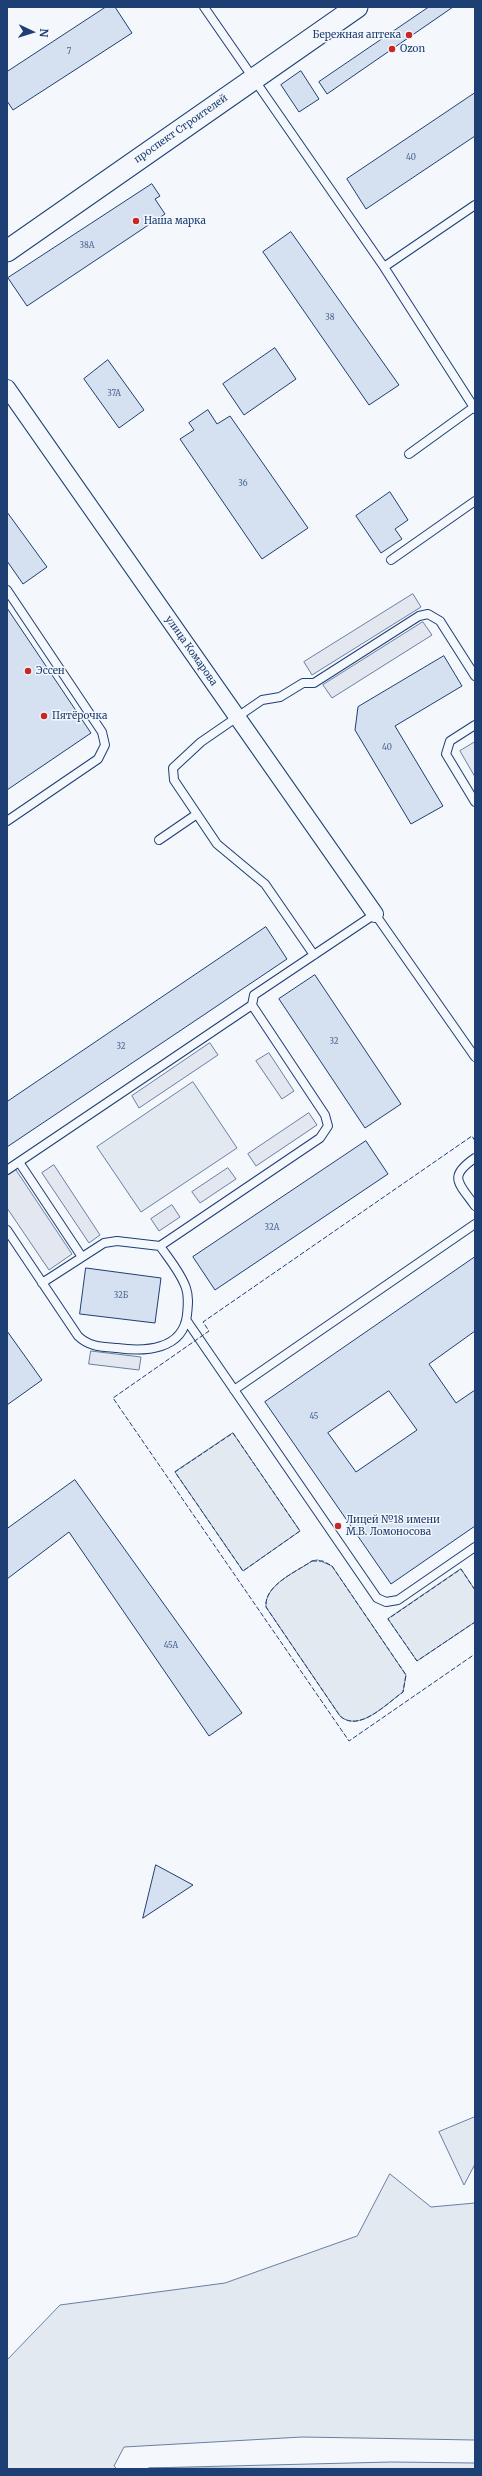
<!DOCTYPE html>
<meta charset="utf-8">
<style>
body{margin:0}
#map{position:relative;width:482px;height:2476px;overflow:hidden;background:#f4f7fb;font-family:Merriweather,serif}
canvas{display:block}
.frame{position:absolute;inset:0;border:8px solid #1d3f73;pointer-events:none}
.north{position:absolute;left:12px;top:12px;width:40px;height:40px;-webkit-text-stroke:3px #f4f7fb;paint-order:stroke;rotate:94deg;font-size:11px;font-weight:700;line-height:16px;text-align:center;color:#1d3f73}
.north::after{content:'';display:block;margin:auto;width:14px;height:18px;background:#1d3f73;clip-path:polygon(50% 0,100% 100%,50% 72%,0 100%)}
</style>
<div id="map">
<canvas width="482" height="2476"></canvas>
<div class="frame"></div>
<div class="north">N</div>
</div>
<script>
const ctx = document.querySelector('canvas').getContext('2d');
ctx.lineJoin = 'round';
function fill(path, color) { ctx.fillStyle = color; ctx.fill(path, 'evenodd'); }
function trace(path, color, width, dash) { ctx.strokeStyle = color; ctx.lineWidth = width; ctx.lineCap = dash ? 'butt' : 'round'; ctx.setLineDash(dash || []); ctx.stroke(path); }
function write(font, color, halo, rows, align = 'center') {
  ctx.font = font + ' Merriweather,serif'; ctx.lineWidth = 3; ctx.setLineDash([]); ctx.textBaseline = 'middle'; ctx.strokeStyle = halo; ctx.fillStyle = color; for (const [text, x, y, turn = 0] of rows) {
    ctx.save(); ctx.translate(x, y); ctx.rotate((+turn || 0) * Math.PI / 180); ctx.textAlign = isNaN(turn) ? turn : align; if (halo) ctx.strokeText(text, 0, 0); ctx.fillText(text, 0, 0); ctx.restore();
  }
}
const green = new Path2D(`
 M 475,742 L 475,777 L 460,751 Z
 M 193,1082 L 237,1148 L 141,1212 L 97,1147 Z
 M 233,1433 L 300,1531 L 243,1571 L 175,1472 Z
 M 318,1560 L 332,1566 L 406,1675 L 403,1692 C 386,1704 359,1733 340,1716 L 266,1607 C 264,1585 296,1572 312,1561 Z
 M 461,1569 L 475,1590 L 475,1622 L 417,1661 L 388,1619 Z
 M 475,2117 L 475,2164 L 464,2185 L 439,2132 Z
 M 390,2174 L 431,2207 L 475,2203 L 475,2440 L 302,2437 L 124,2447 L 114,2466 L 117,2469 L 7,2469 L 7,2360 L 60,2305 L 225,2283 L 357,2236 Z
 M 392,2462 L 475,2463 L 475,2469 L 149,2468 Z`);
const parking = new Path2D(`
 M 413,594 L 421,607 L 312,675 L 304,662 Z
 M 423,622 L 432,635 L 332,698 L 323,685 Z
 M 210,1043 L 218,1055 L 139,1108 L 132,1096 Z
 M 269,1053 L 294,1091 L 282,1099 L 256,1061 Z
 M 309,1113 L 317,1125 L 256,1166 L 248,1154 Z
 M 54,1165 L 100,1235 L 89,1243 L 42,1173 Z
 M 228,1168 L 236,1179 L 200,1203 L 192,1192 Z
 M 16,1170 L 72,1254 L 49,1270 L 7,1208 L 7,1176 Z
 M 172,1205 L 180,1217 L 159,1231 L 151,1219 Z
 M 91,1351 L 141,1357 L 139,1370 L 89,1364 Z`);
const building = new Path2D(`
 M 106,7 L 115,7 L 132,33 L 13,110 L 7,101 L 7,72 Z
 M 429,7 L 453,7 L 327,94 L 319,82 Z
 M 301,71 L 319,99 L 299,112 L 281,85 Z
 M 475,93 L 475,136 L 366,209 L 347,179 Z
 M 152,184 L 160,196 L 155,199 L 165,214 L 27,306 L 8,278 Z
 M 291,232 L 399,385 L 369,405 L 263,252 Z
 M 275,348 L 296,379 L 244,415 L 223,384 Z
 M 108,360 L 144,410 L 119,428 L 84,379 Z
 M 208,410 L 217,424 L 230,416 L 308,528 L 262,559 L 180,439 L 194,430 L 189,423 Z
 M 390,492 L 408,520 L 395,529 L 402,539 L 381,553 L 356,516 Z
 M 7,512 L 47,567 L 23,584 L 7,561 Z
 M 7,608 L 91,733 L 7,790 Z
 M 444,656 L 462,686 L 395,726 L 443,806 L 411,824 L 355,730 L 358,707 Z
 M 266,927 L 287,959 L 7,1147 L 7,1102 Z
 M 315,975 L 401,1104 L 365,1128 L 279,999 Z
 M 366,1141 L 388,1174 L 215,1290 L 193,1257 Z
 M 475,1257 L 475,1331 L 429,1364 L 456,1403 L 475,1390 L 475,1526 L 391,1584 L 265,1402 ZM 389,1391 L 417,1430 L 356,1472 L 328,1433 Z
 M 86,1268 L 161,1278 L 155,1323 L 80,1314 Z
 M 7,1331 L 42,1380 L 7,1405 Z
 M 75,1480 L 242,1713 L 209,1736 L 69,1532 L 7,1579 L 7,1529 Z
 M 156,1865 L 193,1885 L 143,1918 Z`);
const service = new Path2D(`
 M 204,7 L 384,267 L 475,409
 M 384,267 L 475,205
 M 409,454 L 474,407
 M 391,560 L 475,501
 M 7,590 L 102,732 L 105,745 L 98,759 L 7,821
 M 475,725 L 450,741 L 446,754 L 475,802
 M 159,840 L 197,814
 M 314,955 L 265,884 L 217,844 L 174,780 L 173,768 L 201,742 L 262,700 L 280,697 L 303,683 L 314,683 L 419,616 L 428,614 L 440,621 L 475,676
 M 475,1158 C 447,1177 459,1183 475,1206
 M 19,1162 L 82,1257
 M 7,1170 L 252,1005 L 254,995 L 375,914 L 475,1057
 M 7,1230 L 78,1336 C 89,1347 103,1347 117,1348 C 145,1352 183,1350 187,1315 C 188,1305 189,1297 186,1288 C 181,1273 169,1259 160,1246 L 320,1138 L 328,1126 L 325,1115 L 252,1005
 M 42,1283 L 104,1243 L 117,1241 L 160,1246
 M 187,1321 L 377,1598 L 386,1602 L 398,1600 L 475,1547
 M 234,1390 L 475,1224`);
const minor = new Path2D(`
 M 7,388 L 375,914`);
const tertiary = new Path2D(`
 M 7,251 L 357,7`);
const fence = new Path2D(`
 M 475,1141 L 472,1136 L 203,1322 L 209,1331 L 113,1398 L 349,1741 L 475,1654
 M 233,1433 L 300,1531 L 243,1571 L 175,1472 Z
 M 312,1561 L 323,1561 L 332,1566 L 406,1675 L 403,1692 C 386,1704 359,1733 340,1716 L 266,1607 C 264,1585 296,1572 312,1561 Z
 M 475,1590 L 461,1569 L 388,1619 L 417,1661 L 475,1622`);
const markers = [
 [409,35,4,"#c62828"],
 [392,49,4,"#c62828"],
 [136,221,4,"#c62828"],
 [28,671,4,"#c62828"],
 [44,716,4,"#c62828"],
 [338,1526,4,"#c62828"]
];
const numberNames = [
 ["7",69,52],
 ["40",411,158],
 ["38А",87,246],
 ["38",330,318],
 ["37А",114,394],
 ["36",243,484],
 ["40",387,748],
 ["32",334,1042],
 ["32",121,1047],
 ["32А",272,1228],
 ["32Б",121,1296],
 ["45",314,1417],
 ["45А",171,1646]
];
const poiNames = [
 ["Бережная аптека",401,35,"right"],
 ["Ozon",400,49],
 ["Наша марка",144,221],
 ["Эссен",36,671],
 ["Пятёрочка",52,716],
 ["Лицей №18 имени",346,1520],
 ["М.В. Ломоносова",346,1532]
];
const streetNames = [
 ["проспект Строителей",181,129,-35],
 ["улица Комарова",191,651,55]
];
fill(green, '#e3e9f0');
trace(green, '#687fa3', 1);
fill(parking, '#e3e8f0');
trace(parking, '#687fa3', 1);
fill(building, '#d5e0f0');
trace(building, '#1d3f73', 1);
trace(service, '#1d3f73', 10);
trace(minor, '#1d3f73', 18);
trace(tertiary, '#1d3f73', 23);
trace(service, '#f4f7fb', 8);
trace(minor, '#f4f7fb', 16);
trace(tertiary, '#f4f7fb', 21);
trace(fence, '#1d3f73', 1, [5, 2]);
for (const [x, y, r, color] of markers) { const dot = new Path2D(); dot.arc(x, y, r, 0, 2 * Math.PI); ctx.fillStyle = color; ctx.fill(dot); trace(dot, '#f4f7fb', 1.5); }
write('8px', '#4b6792', null, numberNames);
write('10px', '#1d3f73', '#f4f7fb', poiNames, 'left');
write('10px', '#1d3f73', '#f4f7fb', streetNames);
</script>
